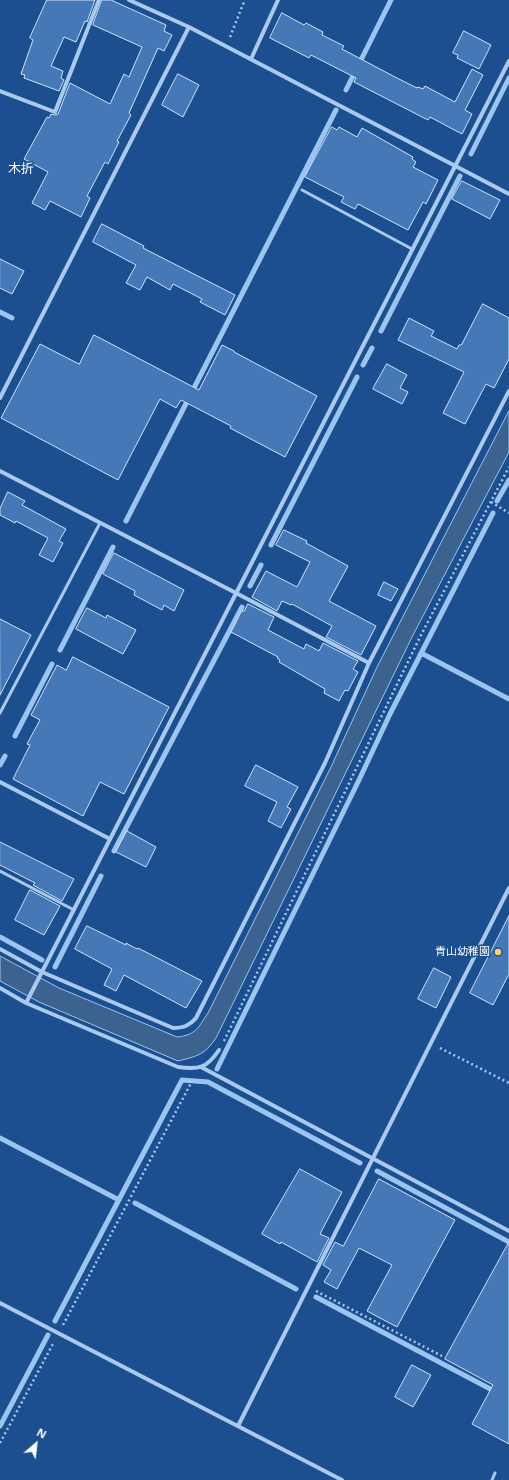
<!DOCTYPE html>
<meta charset="utf-8">
<style>
body{margin:0}
#map{position:relative;width:509px;height:1480px;overflow:hidden;background:#1b4f8f;font-family:"Noto Sans",sans-serif}
canvas{display:block}
.north{position:absolute;left:16px;top:1424px;width:40px;height:40px;-webkit-text-stroke:3px #1b4f8f;paint-order:stroke;rotate:28deg;font-size:11px;font-weight:700;line-height:16px;text-align:center;color:#fff}
.north::after{content:'';display:block;margin:auto;width:14px;height:18px;background:#fff;clip-path:polygon(50% 0,100% 100%,50% 72%,0 100%)}
</style>
<div id="map">
<canvas width="509" height="1480"></canvas>
<div class="north">N</div>
</div>
<script>
const ctx = document.querySelector('canvas').getContext('2d');
ctx.lineJoin = 'round';
function fill(path, color) { ctx.fillStyle = color; ctx.fill(path, 'evenodd'); }
function trace(path, color, width, dash) { ctx.strokeStyle = color; ctx.lineWidth = width; ctx.lineCap = dash ? 'butt' : 'round'; ctx.setLineDash(dash || []); ctx.stroke(path); }
function write(font, color, halo, rows, align = 'center') {
  ctx.font = font + ' "Noto Sans","Noto Sans JP",sans-serif'; ctx.lineWidth = 3; ctx.setLineDash([]); ctx.textBaseline = 'middle'; ctx.strokeStyle = halo; ctx.fillStyle = color; for (const [text, x, y, turn = 0] of rows) {
    ctx.save(); ctx.translate(x, y); ctx.rotate((+turn || 0) * Math.PI / 180); ctx.textAlign = isNaN(turn) ? turn : align; if (halo) ctx.strokeText(text, 0, 0); ctx.fillText(text, 0, 0); ctx.restore();
  }
}
const water = new Path2D(`
 M 509,411 L 509,452 L 413,635 L 216,1038 C 204,1055 198,1056 178,1061 L 39,1002 L 0,981 L 0,956 L 59,988 L 177,1037 C 196,1035 198,1028 208,1013 L 331,767 L 377,667 Z`);
const stream = new Path2D(`
 M 346,90 L 391,0
 M 471,154 L 509,78
 M 0,312 L 12,318
 M 381,331 L 460,176
 M 363,365 L 372,348
 M 497,501 L 509,480
 M 126,521 L 336,110
 M 271,545 L 357,377
 M 250,586 L 261,565
 M 60,650 L 113,547
 M 421,653 L 509,699
 M 15,736 L 52,664
 M 0,765 L 5,756
 M 114,851 L 242,607
 M 0,937 L 42,960
 M 55,967 L 101,876
 M 217,1069 L 359,780 L 390,714 L 493,513
 M 0,1138 L 119,1200
 M 377,1171 L 509,1242
 M 135,1203 L 296,1289
 M 316,1297 L 496,1392
 M 55,1321 L 182,1080 L 208,1082 L 360,1163
 M 0,1426 L 48,1335`);
const building = new Path2D(`
 M 47,0 L 95,0 L 87,22 L 85,21 L 76,42 L 64,37 L 51,66 L 63,71 L 61,78 L 64,80 L 59,91 L 24,78 L 25,75 L 21,74 L 33,40 L 30,38 Z
 M 102,0 L 111,0 L 166,25 L 164,31 L 172,35 L 164,51 L 158,48 L 129,113 L 131,115 L 117,141 L 119,142 L 108,164 L 105,162 L 87,196 L 90,198 L 81,217 L 50,201 L 45,210 L 32,203 L 48,172 L 24,159 L 47,117 L 49,118 L 51,114 L 55,115 L 58,114 L 70,83 L 110,104 L 124,74 L 129,77 L 142,47 L 93,25 Z
 M 282,13 L 304,25 L 306,23 L 323,32 L 322,35 L 344,46 L 342,49 L 395,77 L 417,88 L 418,87 L 423,89 L 425,86 L 455,102 L 472,69 L 483,75 L 465,110 L 472,114 L 462,134 L 430,117 L 428,120 L 354,82 L 356,78 L 311,55 L 309,58 L 270,38 Z
 M 464,31 L 491,45 L 479,69 L 457,58 L 458,55 L 453,53 Z
 M 178,74 L 199,85 L 183,117 L 162,105 Z
 M 332,127 L 337,130 L 339,127 L 357,137 L 362,128 L 413,157 L 412,159 L 416,162 L 413,167 L 438,180 L 426,204 L 423,202 L 408,230 L 358,204 L 355,209 L 341,202 L 344,197 L 305,177 Z
 M 462,181 L 500,200 L 490,219 L 452,199 Z
 M 102,224 L 144,246 L 143,248 L 235,295 L 225,315 L 200,302 L 202,299 L 173,284 L 170,290 L 147,277 L 140,290 L 126,283 L 136,265 L 93,242 Z
 M 0,259 L 24,271 L 12,294 L 0,288 Z
 M 483,304 L 509,318 L 509,359 L 494,388 L 486,384 L 465,424 L 443,413 L 464,372 L 398,340 L 409,318 L 434,331 L 431,336 L 457,349 L 459,345 L 461,345 Z
 M 94,335 L 199,390 L 222,345 L 234,351 L 234,352 L 317,396 L 285,457 L 230,428 L 231,426 L 181,400 L 176,408 L 160,399 L 118,480 L 1,418 L 40,344 L 79,364 Z
 M 387,364 L 407,375 L 400,388 L 408,392 L 402,404 L 373,389 Z
 M 8,492 L 25,501 L 22,505 L 66,529 L 59,541 L 63,543 L 53,562 L 39,555 L 48,538 L 16,521 L 15,523 L 0,515 L 0,509 Z
 M 284,530 L 307,541 L 306,543 L 348,566 L 329,601 L 376,626 L 361,655 L 326,637 L 332,626 L 292,604 L 291,605 L 282,601 L 277,611 L 252,597 L 266,571 L 297,587 L 310,562 L 276,545 Z
 M 114,553 L 184,590 L 174,611 L 164,605 L 162,610 L 134,595 L 135,591 L 103,574 Z
 M 384,582 L 398,589 L 391,601 L 378,595 Z
 M 248,604 L 274,617 L 268,630 L 304,649 L 306,644 L 319,651 L 323,643 L 358,661 L 353,669 L 358,672 L 348,691 L 345,690 L 339,701 L 324,693 L 325,689 L 279,662 L 280,660 L 277,658 L 278,657 L 231,632 L 241,612 L 243,611 L 244,611 Z
 M 87,608 L 106,618 L 107,615 L 136,630 L 123,654 L 76,629 Z
 M 0,619 L 31,635 L 0,695 Z
 M 73,657 L 169,707 L 124,794 L 100,782 L 83,816 L 13,779 L 30,745 L 27,744 L 40,720 L 31,715 L 57,665 L 66,670 Z
 M 256,765 L 298,787 L 287,807 L 291,809 L 281,828 L 268,821 L 277,802 L 245,786 Z
 M 127,831 L 156,847 L 146,867 L 116,852 Z
 M 0,842 L 74,879 L 62,901 L 33,885 L 35,883 L 0,865 Z
 M 30,890 L 60,906 L 44,935 L 15,920 Z
 M 509,916 L 509,974 L 493,1005 L 470,993 Z
 M 87,926 L 126,945 L 126,943 L 137,949 L 138,948 L 202,981 L 186,1008 L 124,975 L 116,991 L 104,985 L 112,969 L 75,949 Z
 M 434,968 L 451,977 L 436,1008 L 418,999 Z
 M 300,1169 L 342,1192 L 320,1234 L 329,1238 L 317,1262 L 281,1242 L 280,1244 L 262,1234 Z
 M 379,1179 L 455,1220 L 397,1327 L 367,1311 L 392,1265 L 359,1248 L 337,1289 L 324,1282 L 331,1270 L 323,1265 L 335,1242 L 343,1246 Z
 M 509,1242 L 509,1444 L 472,1424 L 493,1385 L 445,1359 Z
 M 412,1365 L 431,1375 L 413,1407 L 395,1397 Z`);
const path = new Path2D(`
 M 230,37 L 244,2
 M 491,502 L 509,513
 M 224,1041 L 420,637 L 509,467
 M 440,1048 L 509,1083
 M 316,1291 L 442,1356
 M 63,1325 L 191,1083 L 191,1077
 M 0,1443 L 54,1342`);
const lane = new Path2D(`
 M 302,190 L 412,249
 M 0,713 L 100,523
 M 0,871 L 74,910
 M 492,1480 L 495,1473`);
const street = new Path2D(`
 M 129,0 L 189,27 L 509,194
 M 251,59 L 278,0
 M 0,91 L 55,112 L 99,0
 M 0,398 L 189,27
 M 0,471 L 236,593 L 369,663
 M 0,782 L 110,839
 M 0,949 L 42,972 L 173,1028 C 183,1028 189,1026 196,1018 L 325,763 L 369,663 L 509,391
 M 0,988 L 26,1003 L 178,1067 C 199,1070 207,1068 219,1050
 M 26,1003 L 509,61
 M 201,1067 L 509,1231
 M 0,1303 L 342,1480
 M 238,1426 L 509,888`);
const markers = [
 [498,952,4,"#ffd166"]
];
const poiNames = [
 ["青山幼稚園",490,952]
];
const quarterNames = [
 ["木折",21,169]
];
fill(water, '#3c6290');
trace(water, '#9cc4f0', 1);
trace(stream, '#9cc4f0', 5);
fill(building, '#4478b7');
trace(building, '#cfe3fa', 1);
trace(path, '#a9c9ee', 2.5, [2, 3]);
trace(lane, '#a9c9ee', 3);
trace(street, '#a9c9ee', 4);
for (const [x, y, r, color] of markers) { const dot = new Path2D(); dot.arc(x, y, r, 0, 2 * Math.PI); ctx.fillStyle = color; ctx.fill(dot); trace(dot, '#1b4f8f', 1.5); }
write('11px', '#fff', '#1b4f8f', poiNames, 'right');
write('13px', '#fff', '#1b4f8f', quarterNames);
</script>
